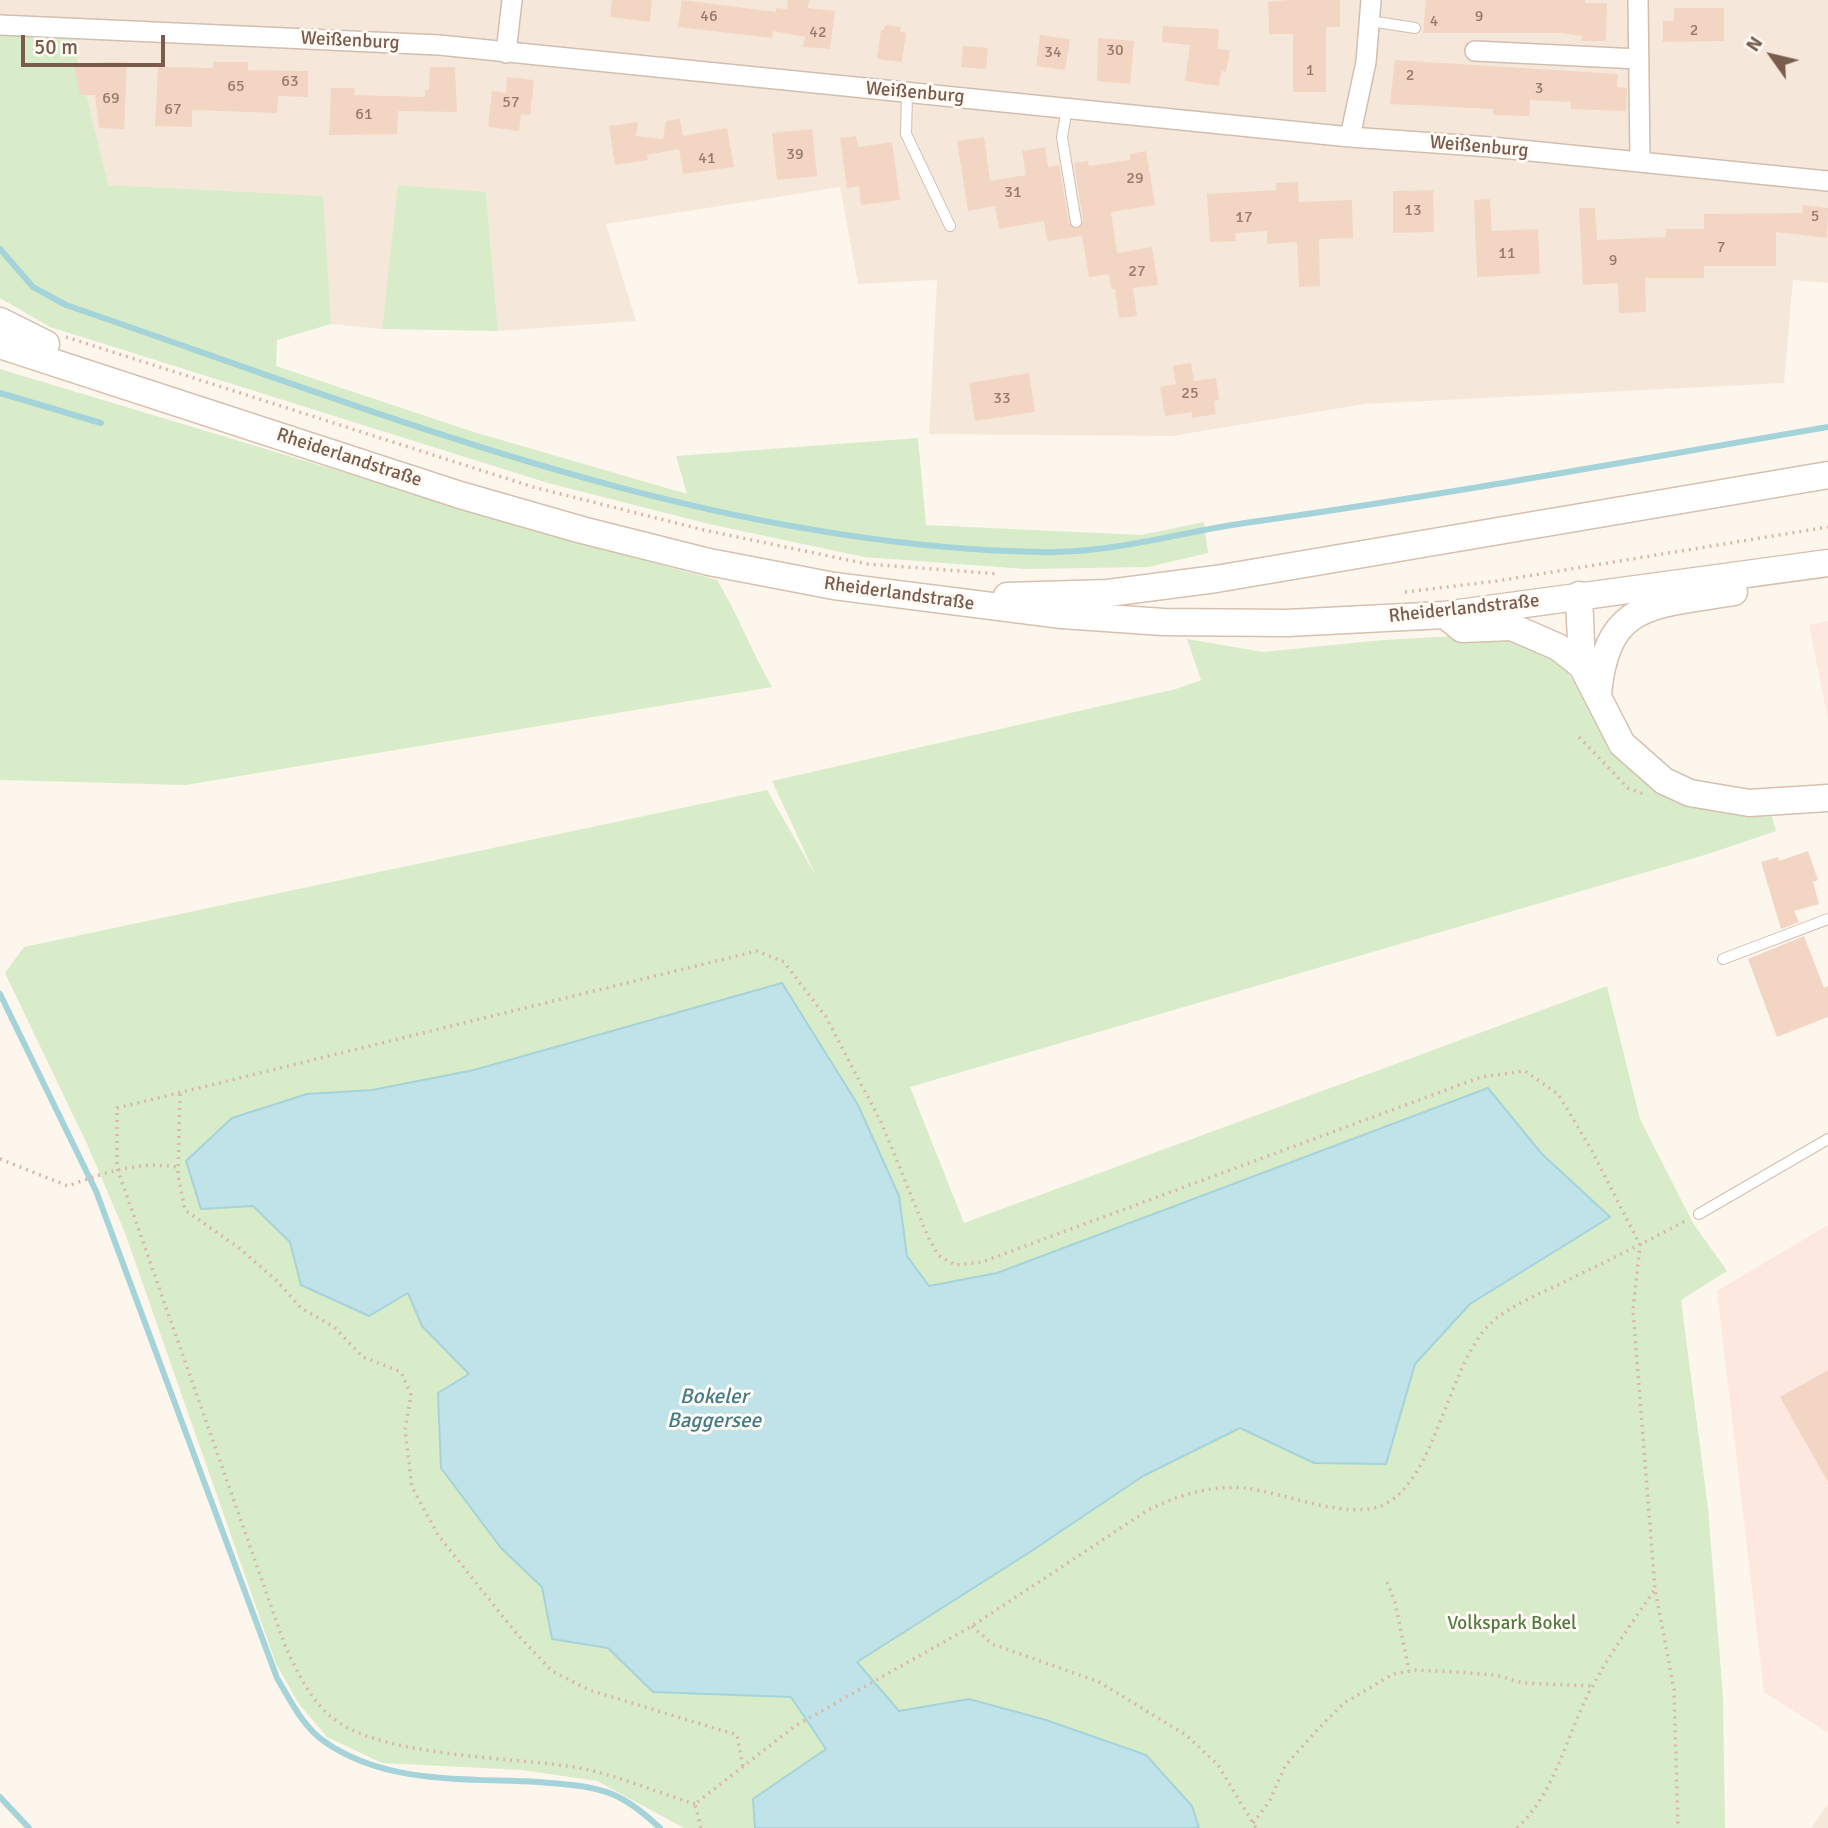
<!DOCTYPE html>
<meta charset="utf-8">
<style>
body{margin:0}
#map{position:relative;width:1828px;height:1828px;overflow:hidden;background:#fdf6ec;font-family:Signika,sans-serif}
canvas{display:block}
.north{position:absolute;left:1737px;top:21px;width:70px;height:70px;-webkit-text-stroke:5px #fffaf3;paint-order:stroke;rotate:304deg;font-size:19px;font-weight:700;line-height:28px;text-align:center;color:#7a5c4d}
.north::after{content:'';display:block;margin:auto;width:24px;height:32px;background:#7a5c4d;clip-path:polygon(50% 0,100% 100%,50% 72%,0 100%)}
.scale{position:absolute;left:21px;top:35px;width:144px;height:32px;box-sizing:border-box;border:4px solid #7a5c4d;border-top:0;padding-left:9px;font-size:21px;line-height:24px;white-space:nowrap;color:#7a5c4d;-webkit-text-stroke:5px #fffaf3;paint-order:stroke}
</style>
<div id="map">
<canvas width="1828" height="1828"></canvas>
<div class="north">N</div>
<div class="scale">50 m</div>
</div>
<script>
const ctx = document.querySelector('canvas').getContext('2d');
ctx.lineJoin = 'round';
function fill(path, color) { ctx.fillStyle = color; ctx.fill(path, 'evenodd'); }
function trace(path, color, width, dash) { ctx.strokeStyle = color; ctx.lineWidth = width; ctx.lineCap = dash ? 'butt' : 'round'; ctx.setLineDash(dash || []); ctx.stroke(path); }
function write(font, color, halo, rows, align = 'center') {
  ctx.font = font + ' Signika,sans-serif'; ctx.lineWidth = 6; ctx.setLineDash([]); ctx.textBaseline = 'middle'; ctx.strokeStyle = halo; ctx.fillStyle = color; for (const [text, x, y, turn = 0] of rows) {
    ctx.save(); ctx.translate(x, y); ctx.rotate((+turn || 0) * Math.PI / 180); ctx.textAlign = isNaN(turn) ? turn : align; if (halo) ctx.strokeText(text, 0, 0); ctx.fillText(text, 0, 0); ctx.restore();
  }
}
const residential = new Path2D(`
 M 0,0 L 1828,0 L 1828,283 L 1793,280 L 1784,383 L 1365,404 L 1172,436 L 929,434 L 937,280 L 858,284 L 840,187 L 606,224 L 636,321 L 498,331 L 486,193 L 399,185 L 382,329 L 331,324 L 322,197 L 107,185 L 70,26 L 0,26 Z
 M 1828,1804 L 1828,1828 L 1811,1828 Z`);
const commercial = new Path2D(`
 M 1828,621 L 1828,720 L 1809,625 Z
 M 1828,1225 L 1828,1733 L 1764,1692 L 1717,1291 Z`);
const green = new Path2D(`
 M 0,31 L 71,32 L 108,185 L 323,196 L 331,324 L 277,340 L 276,366 L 467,430 L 687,494 L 676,456 L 918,438 L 926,525 L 1141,535 L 1204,522 L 1208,553 L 1148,567 L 1026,569 L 864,557 L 709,524 L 548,483 L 50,327 L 0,298 Z
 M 398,185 L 486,192 L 498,331 L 382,329 Z
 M 0,369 L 568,540 L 717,580 C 738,615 752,652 772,687 L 186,785 L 0,780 Z
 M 1492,634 C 1508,639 1530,641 1544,649 C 1565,661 1575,684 1586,704 C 1635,791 1671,812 1771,814 L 1776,831 L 1708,854 L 910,1087 L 964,1223 L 1607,986 L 1640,1119 L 1693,1223 L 1727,1271 L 1681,1300 L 1708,1508 L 1723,1697 L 1725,1828 L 1199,1828 L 1192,1806 L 1146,1755 L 1046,1720 L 969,1699 L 899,1711 L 857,1662 L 1030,1552 L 1143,1476 L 1240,1428 L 1314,1463 L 1386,1463 L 1415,1364 L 1470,1304 L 1609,1217 L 1541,1153 L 1488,1088 L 997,1273 L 929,1286 L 907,1256 L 899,1196 L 474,1070 L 372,1090 L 307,1094 L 252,1206 L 290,1242 L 301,1285 L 407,1292 L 422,1326 L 470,1374 L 501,1548 L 542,1587 L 552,1639 L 608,1648 L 653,1692 L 791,1696 L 826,1749 L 753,1799 L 755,1828 L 684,1828 L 597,1781 L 522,1770 L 382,1763 L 327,1737 L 299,1704 L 276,1664 L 125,1233 L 87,1144 L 5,973 L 24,947 L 767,790 L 816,876 L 772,781 L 1176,689 L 1201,680 L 1187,639 L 1263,652 L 1383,640 Z`);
const water = new Path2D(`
 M 782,983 L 858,1105 L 899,1196 L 907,1256 L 929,1286 L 997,1273 L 1488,1088 L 1541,1153 L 1610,1217 L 1470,1304 L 1415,1364 L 1386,1464 L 1314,1463 L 1240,1428 L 1143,1476 L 1030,1552 L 857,1662 L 899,1711 L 969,1699 L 1046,1720 L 1146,1755 L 1192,1806 L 1199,1828 L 755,1828 L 753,1799 L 826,1749 L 791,1697 L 653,1692 L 608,1648 L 552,1639 L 542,1587 L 501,1548 L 441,1468 L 438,1393 L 469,1374 L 422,1326 L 408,1293 L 369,1316 L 301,1285 L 290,1242 L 253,1206 L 201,1209 L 186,1161 L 232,1118 L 307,1094 L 372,1090 L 474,1070 Z`);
const stream = new Path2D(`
 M 0,249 L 33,287 L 66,305 C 382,413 701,545 1039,552 C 1111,554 1175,533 1245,523 C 1440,496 1634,460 1828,427
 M 0,393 L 101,423
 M 0,994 L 96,1191 L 277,1678 C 290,1700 303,1727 325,1742 C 387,1785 467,1778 538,1782 C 563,1784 589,1785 612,1794 C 631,1802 646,1815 660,1828
 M 0,1797 L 29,1828`);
const building = new Path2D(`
 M 612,0 L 652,0 L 650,22 L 610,17 Z
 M 682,0 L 776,12 L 776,8 L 787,9 L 788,0 L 809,0 L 808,8 L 835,11 L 830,49 L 803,47 L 805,37 L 773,31 L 772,38 L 678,27 Z
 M 1287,0 L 1340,0 L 1340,27 L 1326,27 L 1326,92 L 1293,92 L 1293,34 L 1269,34 L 1268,2 Z
 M 1426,0 L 1585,0 L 1585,3 L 1607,3 L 1606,41 L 1581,41 L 1582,36 L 1560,33 L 1423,33 Z
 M 1674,8 L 1724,8 L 1724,41 L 1663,42 L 1663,21 L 1674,21 Z
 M 885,25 L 901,27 L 900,32 L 906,33 L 902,62 L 877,59 L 881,30 L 884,30 Z
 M 1163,26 L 1219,29 L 1218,49 L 1230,50 L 1226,72 L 1221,71 L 1219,86 L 1185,81 L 1190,45 L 1162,42 Z
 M 1040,35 L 1070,39 L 1065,70 L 1036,66 Z
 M 1098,38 L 1134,41 L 1130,84 L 1097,81 Z
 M 963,46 L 988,48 L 986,69 L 961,67 Z
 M 1395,60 L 1618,74 L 1617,87 L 1627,88 L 1626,111 L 1571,109 L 1571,102 L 1530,100 L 1529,116 L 1493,115 L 1493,109 L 1390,104 Z
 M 103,62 L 127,62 L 124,129 L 99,128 L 95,95 L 80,95 L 74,66 L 103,66 Z
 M 213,62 L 248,62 L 248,70 L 308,71 L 308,97 L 278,96 L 277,113 L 192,110 L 192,127 L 155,126 L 158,67 L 213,68 Z
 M 430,67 L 455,67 L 457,112 L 398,111 L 397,134 L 329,135 L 331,88 L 355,88 L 354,95 L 425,97 L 425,90 L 429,90 Z
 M 507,77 L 534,80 L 530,115 L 521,114 L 519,131 L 488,127 L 492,91 L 506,93 Z
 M 680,119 L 683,136 L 727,128 L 734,167 L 683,174 L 679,149 L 647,155 L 648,160 L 615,165 L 609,126 L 638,122 L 636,136 L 663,139 L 666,121 Z
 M 812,129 L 817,176 L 777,180 L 772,133 Z
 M 856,136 L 858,147 L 892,142 L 900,200 L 861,205 L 859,186 L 847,188 L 840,138 Z
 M 984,137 L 990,181 L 1026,175 L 1022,151 L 1045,147 L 1048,167 L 1059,165 L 1069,223 L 1077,229 L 1083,221 L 1074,163 L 1088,161 L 1089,166 L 1130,160 L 1130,154 L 1146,151 L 1155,205 L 1111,212 L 1117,253 L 1152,247 L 1158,285 L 1133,288 L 1137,316 L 1119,318 L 1115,289 L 1111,289 L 1109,274 L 1089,277 L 1082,236 L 1047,241 L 1044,221 L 999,229 L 995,206 L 968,211 L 957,141 Z
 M 1298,182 L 1299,202 L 1352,200 L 1353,238 L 1319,239 L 1320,286 L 1299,287 L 1297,242 L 1267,244 L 1267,231 L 1235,233 L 1236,241 L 1210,242 L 1207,194 L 1276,190 L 1276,183 Z
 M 1433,190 L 1434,232 L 1393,233 L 1393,191 Z
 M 1490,199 L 1492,231 L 1538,229 L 1540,274 L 1477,277 L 1474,200 Z
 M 1803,205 L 1828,208 L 1827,238 L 1776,232 L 1776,266 L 1704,266 L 1704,278 L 1645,278 L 1646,312 L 1619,313 L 1618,283 L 1583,285 L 1579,208 L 1595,208 L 1597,240 L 1666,237 L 1666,229 L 1704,229 L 1704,214 L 1802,213 Z
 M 1191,363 L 1194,381 L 1216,378 L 1219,400 L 1214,401 L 1216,414 L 1192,418 L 1192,412 L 1165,416 L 1160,387 L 1176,384 L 1173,366 Z
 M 1029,373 L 1035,412 L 975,421 L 969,383 Z
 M 1808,851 L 1818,880 L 1813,882 L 1819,904 L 1794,911 L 1799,922 L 1781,929 L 1761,862 L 1778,857 L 1779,861 Z
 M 1804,936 L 1824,988 L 1828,986 L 1828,1017 L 1777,1037 L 1748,959 Z
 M 1828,1370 L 1828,1482 L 1780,1397 Z`);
const path = new Path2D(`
 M 66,337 L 533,487 L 704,530 L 867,564 L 999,574
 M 1405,592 L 1497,581 L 1828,527
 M 1579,737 L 1628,788 L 1646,795
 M 180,1094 L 178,1175 L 185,1210 L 239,1248 L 276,1280 L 301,1308 L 334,1327 L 363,1357 L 401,1372 L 411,1395 L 405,1430 L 412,1487 L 438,1535 L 516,1633 L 552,1671 L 589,1690 L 737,1735 L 743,1767
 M 0,1159 L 68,1186 C 106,1172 138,1161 178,1167
 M 1387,1582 L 1395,1602 L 1409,1671
 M 972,1626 L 992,1644 L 1099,1682 L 1186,1735 L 1218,1765 L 1256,1828
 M 695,1804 C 655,1792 608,1771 567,1766 C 506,1757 373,1756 329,1715 C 308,1696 295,1668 284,1643 L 117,1168 L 117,1108 L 757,951 L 784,962 L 826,1017 L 882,1124 L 928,1237 L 938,1255 L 955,1265 L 982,1262 L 1481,1077 L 1525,1071 L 1558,1094 L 1591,1149 L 1640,1245 L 1633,1310 L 1655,1589 L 1674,1689 L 1678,1828
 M 1253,1823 L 1269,1802 L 1285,1766 L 1317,1730 L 1344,1703 L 1393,1674 L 1416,1670 L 1456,1672 L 1495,1675 L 1523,1683 L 1592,1686
 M 701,1828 L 695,1804 L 795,1726 L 972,1626 L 1148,1510 C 1179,1495 1210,1485 1245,1488 C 1283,1492 1349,1522 1385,1504 C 1436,1479 1448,1365 1490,1324 C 1510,1305 1540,1294 1564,1282 C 1605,1262 1646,1242 1687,1220
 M 1517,1828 C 1557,1791 1567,1731 1593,1685 C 1611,1652 1634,1620 1655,1589`);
const lane = new Path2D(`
 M 1370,21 L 1415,28
 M 907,93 L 906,134 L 950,226
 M 1067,108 L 1062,137 L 1076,222
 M 1723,959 L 1828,919
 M 1699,1214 L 1828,1139`);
const street = new Path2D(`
 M 1638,0 L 1640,161
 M 0,25 L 439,45 L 1350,137 L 1491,147 L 1828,181
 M 1475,51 L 1639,59
 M 506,53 L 512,0
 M 1350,137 L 1366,62 L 1371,0`);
const secondary = new Path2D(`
 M 0,321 L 46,344
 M 0,345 L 460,495 L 582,530 L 709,562 L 834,586 L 1062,615 L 1163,622 L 1287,623 L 1444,615 L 1828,563
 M 1579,595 L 1582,666
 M 1007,596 L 1108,593 L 1216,579 L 1828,475
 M 1451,620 L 1462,629 L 1512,627 L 1558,647 L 1582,666 L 1622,744 L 1664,781 L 1690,793 L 1749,803 L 1828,798
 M 1598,694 C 1607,599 1654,606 1734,592`);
const numberNames = [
 ["46",709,17],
 ["9",1479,17],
 ["4",1434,22],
 ["2",1694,31],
 ["42",818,33],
 ["30",1115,51],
 ["34",1053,53],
 ["1",1310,71],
 ["2",1410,76],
 ["63",290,82],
 ["65",236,87],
 ["3",1539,89],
 ["69",111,99],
 ["57",511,103],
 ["67",173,110],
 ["61",364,115],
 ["39",795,155],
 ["41",707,159],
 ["29",1135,179],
 ["31",1013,193],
 ["13",1413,211],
 ["5",1815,217],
 ["17",1244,218],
 ["7",1721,248],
 ["11",1507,254],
 ["9",1613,261],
 ["27",1137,272],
 ["25",1190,394],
 ["33",1002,399]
];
const streetNames = [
 ["Weißenburg",350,41,3],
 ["Weißenburg",915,93,5],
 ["Weißenburg",1479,147,5],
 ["Rheiderlandstraße",349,458,18],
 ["Rheiderlandstraße",899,594,8],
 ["Rheiderlandstraße",1464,609,-6]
];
const parkNames = [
 ["Volkspark Bokel",1512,1624]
];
const waterNames = [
 ["Bokeler",714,1397],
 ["Baggersee",714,1421]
];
fill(residential, '#f5e8da');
fill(commercial, '#fde8e0');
fill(green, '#d8ecc9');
fill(water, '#bfe3e8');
trace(water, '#a5d3da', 2);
trace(stream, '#a5d3da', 6);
fill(building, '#f3d5c3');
trace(lane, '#d1beb0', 12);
trace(street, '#d1beb0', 22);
trace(secondary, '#d6c0b0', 29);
trace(path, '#d9b8a5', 3.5, [2, 5]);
trace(lane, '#fff', 10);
trace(street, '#fff', 19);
trace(secondary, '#fff', 26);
write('16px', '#987a6a', null, numberNames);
write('19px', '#7a5c4d', '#fffaf3', streetNames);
write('19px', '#537a41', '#fffaf3', parkNames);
write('italic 21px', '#437c86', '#fffaf3', waterNames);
</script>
